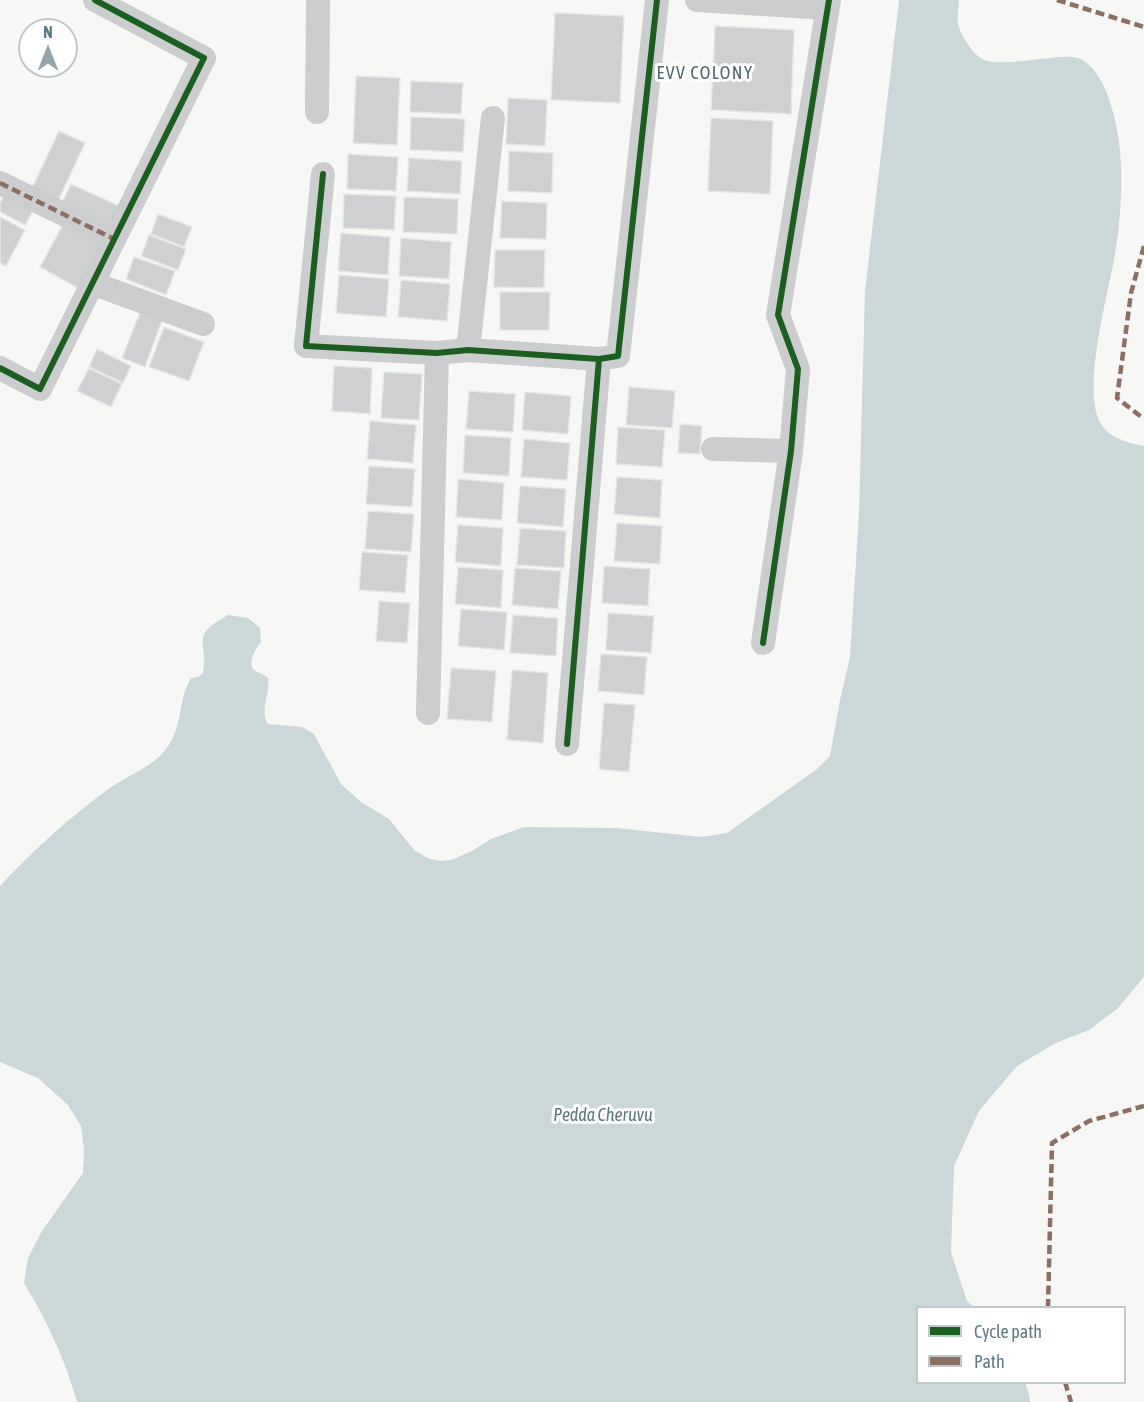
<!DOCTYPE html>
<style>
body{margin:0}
#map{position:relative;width:1144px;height:1402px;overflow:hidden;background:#f7f7f6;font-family:"Asap Condensed",sans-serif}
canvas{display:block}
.legend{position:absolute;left:916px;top:1306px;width:210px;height:78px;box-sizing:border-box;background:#fff;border:2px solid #bfc9cd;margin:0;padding:8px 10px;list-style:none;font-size:18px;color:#607983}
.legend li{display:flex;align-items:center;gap:12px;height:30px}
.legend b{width:30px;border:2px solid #bfc9cd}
.north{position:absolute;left:18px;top:18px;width:60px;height:60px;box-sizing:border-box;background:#fff;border:2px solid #bfc9cd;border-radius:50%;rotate:0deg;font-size:16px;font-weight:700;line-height:24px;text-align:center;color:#607983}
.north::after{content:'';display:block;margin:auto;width:21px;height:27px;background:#95a5ab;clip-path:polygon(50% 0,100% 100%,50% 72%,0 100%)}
</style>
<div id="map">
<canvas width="1144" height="1402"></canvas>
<ul class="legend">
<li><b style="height:8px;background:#1b5e20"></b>Cycle path</li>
<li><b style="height:8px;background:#8d6e63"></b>Path</li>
</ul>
<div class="north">N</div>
</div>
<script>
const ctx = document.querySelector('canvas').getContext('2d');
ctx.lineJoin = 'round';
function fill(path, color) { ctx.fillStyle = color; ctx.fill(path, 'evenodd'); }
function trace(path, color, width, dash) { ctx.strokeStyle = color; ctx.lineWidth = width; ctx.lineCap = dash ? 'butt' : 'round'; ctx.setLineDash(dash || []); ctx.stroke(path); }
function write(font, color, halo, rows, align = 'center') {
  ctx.font = font + ' "Asap Condensed",sans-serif'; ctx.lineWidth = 6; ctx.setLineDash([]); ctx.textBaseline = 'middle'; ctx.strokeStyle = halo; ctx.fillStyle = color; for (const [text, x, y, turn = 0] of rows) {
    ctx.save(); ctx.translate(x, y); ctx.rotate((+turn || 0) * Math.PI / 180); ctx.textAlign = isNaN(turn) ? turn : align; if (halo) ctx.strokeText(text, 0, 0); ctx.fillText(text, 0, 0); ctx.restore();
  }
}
const water = new Path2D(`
 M 899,0 L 959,0 C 959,7 957,15 958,23 C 959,30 963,37 967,43 C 972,51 978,58 987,61 C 1000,65 1035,59 1051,58 C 1059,57 1070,56 1078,58 C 1109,70 1120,134 1121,163 C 1122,194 1120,224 1115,254 C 1108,295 1083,383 1099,420 C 1106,437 1127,443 1144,446 L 1144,977 L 1117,1009 L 1089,1030 L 1056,1043 L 1017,1066 L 979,1111 L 954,1166 L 951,1252 L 967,1301 L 974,1307 L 918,1308 L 918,1382 L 1025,1383 L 1029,1394 L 1030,1402 L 77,1402 C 65,1359 47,1321 24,1283 L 28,1258 L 42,1231 L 83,1173 L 84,1149 L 81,1126 L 68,1105 L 38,1078 L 0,1062 L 0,886 C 32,851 69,818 107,790 C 124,777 146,770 161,755 C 185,730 176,703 191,678 L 198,677 L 203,673 C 209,640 188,637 228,615 L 248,618 L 260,628 L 261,642 C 256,648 247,662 254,670 C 258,673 264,674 268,678 C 271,694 259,708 268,724 L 302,727 L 314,734 L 341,784 L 361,802 L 389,819 L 415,851 L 430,859 L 440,861 L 451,860 L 472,851 L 491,839 L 524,827 L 617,828 L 701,837 L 727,833 L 817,769 L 830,756 L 840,700 L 850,657 L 859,514 L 865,291 Z`);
const building = new Path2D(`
 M 555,13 L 624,16 L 620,103 L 551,100 Z
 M 715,26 L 794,30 L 791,114 L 711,110 Z
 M 356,76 L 400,78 L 397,145 L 353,143 Z
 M 411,81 L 463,83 L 461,114 L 410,112 Z
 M 508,98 L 547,100 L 545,146 L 506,144 Z
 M 411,117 L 465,119 L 463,152 L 410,150 Z
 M 711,118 L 773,121 L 770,194 L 708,191 Z
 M 59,131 L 85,143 L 57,203 L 31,190 Z
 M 509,151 L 553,153 L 552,193 L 508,191 Z
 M 348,154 L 398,157 L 396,191 L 347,189 Z
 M 409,158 L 462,161 L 460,194 L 407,191 Z
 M 71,184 L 119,206 L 108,229 L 60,207 Z
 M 6,192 L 35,207 L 25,225 L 0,212 L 0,203 Z
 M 344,194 L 396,196 L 394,230 L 343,228 Z
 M 404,197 L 458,199 L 457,234 L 403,232 Z
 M 502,201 L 547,203 L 546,239 L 500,238 Z
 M 158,214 L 192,227 L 184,247 L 151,234 Z
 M 0,217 L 25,230 L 6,266 L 0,263 Z
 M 66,219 L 104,239 L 78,288 L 40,267 Z
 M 341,233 L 390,237 L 388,275 L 338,271 Z
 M 149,235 L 186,249 L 178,270 L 141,256 Z
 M 401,238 L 451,242 L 449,279 L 399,276 Z
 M 495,250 L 545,250 L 544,288 L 494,287 Z
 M 134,257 L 175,271 L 166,295 L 126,279 Z
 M 339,275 L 389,279 L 386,317 L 336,313 Z
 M 401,280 L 450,284 L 447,321 L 398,317 Z
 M 500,292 L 550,292 L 549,330 L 500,330 Z
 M 141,310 L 163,318 L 145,367 L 122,358 Z
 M 164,327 L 204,342 L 189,381 L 149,367 Z
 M 97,349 L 131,366 L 123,383 L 89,367 Z
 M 334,366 L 372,368 L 370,414 L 332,411 Z
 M 89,368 L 122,384 L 111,407 L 77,391 Z
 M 384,372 L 422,374 L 419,420 L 381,418 Z
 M 629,387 L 675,391 L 672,428 L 626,425 Z
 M 469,391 L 515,394 L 513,432 L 466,429 Z
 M 525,392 L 571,396 L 568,434 L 522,430 Z
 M 370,421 L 416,425 L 413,463 L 367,459 Z
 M 680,424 L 702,426 L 700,454 L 678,453 Z
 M 618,427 L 665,430 L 662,467 L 616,464 Z
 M 465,435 L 511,438 L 509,476 L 463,473 Z
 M 524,439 L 570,443 L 567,480 L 521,477 Z
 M 369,466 L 415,469 L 412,507 L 366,504 Z
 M 617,477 L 662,480 L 660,518 L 614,514 Z
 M 458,479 L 504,483 L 502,520 L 456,517 Z
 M 520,486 L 566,489 L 563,527 L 517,523 Z
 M 368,511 L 414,514 L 411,552 L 365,549 Z
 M 617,523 L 662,526 L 660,564 L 614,561 Z
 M 458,525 L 503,528 L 501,566 L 455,562 Z
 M 520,528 L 566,531 L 564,568 L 517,565 Z
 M 362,552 L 408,555 L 405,593 L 359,590 Z
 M 604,566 L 650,569 L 648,606 L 602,603 Z
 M 458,567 L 503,570 L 501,608 L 455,604 Z
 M 515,568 L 561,571 L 558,609 L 512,605 Z
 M 379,601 L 410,603 L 407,643 L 376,641 Z
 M 461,609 L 507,612 L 504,650 L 458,646 Z
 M 608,613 L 654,616 L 651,653 L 606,650 Z
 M 513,615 L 558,618 L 556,656 L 510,653 Z
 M 601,654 L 647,657 L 644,695 L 598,691 Z
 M 451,668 L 496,671 L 492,722 L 447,719 Z
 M 512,670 L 548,673 L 543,743 L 507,740 Z
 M 604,703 L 635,705 L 629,772 L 599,769 Z`);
const minor = new Path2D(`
 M 697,0 L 827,8
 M 317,112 L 318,0
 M 323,174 L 306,346 L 437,353 L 468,350 L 599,359
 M 0,183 L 114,239
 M 92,283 L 203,324
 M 468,350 L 493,118
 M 0,368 L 40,389 L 204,58 L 95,0
 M 713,449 L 791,451
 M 763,643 L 791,451 L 798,369 L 778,315 L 829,0
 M 428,713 L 437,353
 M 567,744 L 599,359 L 618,356 L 657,0`);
const quiet = new Path2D(`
 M 1057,0 L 1144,27
 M 0,183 L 114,239
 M 1144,246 L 1131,293 L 1117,398 L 1144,419
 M 1048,1308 L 1052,1143 L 1089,1121 L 1144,1106
 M 1065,1382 L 1071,1402`);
const cycleway = new Path2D(`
 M 323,174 L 306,346 L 437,353 L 468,350 L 599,359
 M 0,368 L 40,389 L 204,58 L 95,0
 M 763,643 L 791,451 L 798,369 L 778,315 L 829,0
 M 567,744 L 599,359 L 618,356 L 657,0`);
const neighbourhoodNames = [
 ["EVV COLONY",705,73]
];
const waterNames = [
 ["Pedda Cheruvu",603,1115]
];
fill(water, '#ccd7d9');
fill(building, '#ced0d1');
trace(building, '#e6e6e6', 1.5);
trace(minor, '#cbcdce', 24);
trace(quiet, '#8d6e63', 4.5, [9, 4.5]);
trace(cycleway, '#1b5e20', 6);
ctx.letterSpacing = '1.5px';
write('18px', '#53656d', '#fff', neighbourhoodNames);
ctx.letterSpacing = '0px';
write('italic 18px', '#5b787d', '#fff', waterNames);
</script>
